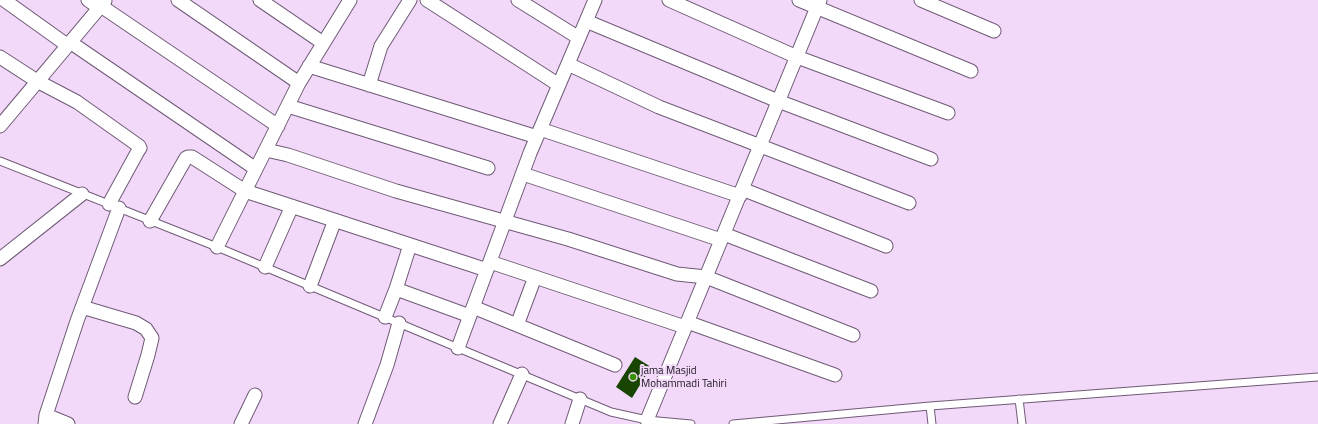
<!DOCTYPE html>
<style>
body{margin:0}
canvas{display:block;background:#f2d9f9}
</style>
<canvas width="1318" height="424"></canvas>
<script>
const ctx = document.querySelector('canvas').getContext('2d');
ctx.lineJoin = 'round';
function fill(path, color) { ctx.fillStyle = color; ctx.fill(path, 'evenodd'); }
function trace(path, color, width, dash) { ctx.strokeStyle = color; ctx.lineWidth = width; ctx.lineCap = dash ? 'butt' : 'round'; ctx.setLineDash(dash || []); ctx.stroke(path); }
function write(font, color, halo, rows, align = 'center') {
  ctx.font = font + ' "Titillium Web",sans-serif'; ctx.lineWidth = 4; ctx.setLineDash([]); ctx.textBaseline = 'middle'; ctx.strokeStyle = halo; ctx.fillStyle = color; for (const [text, x, y, turn = 0] of rows) {
    ctx.save(); ctx.translate(x, y); ctx.rotate((+turn || 0) * Math.PI / 180); ctx.textAlign = isNaN(turn) ? turn : align; if (halo) ctx.strokeText(text, 0, 0); ctx.fillText(text, 0, 0); ctx.restore();
  }
}
const building = new Path2D(`
 M 635,357 L 651,367 L 632,398 L 616,387 Z`);
const service = new Path2D(`
 M 0,161 L 217,247 L 611,412 L 647,420 L 691,424
 M 1019,399 L 1022,424
 M 930,406 L 932,424
 M 733,424 L 930,406 L 1318,377`);
const minor = new Path2D(`
 M 4,0 L 67,45
 M 88,0 L 95,5 L 101,6 L 278,126
 M 178,0 L 299,83
 M 260,0 L 323,43
 M 427,0 L 559,85
 M 518,0 L 579,38
 M 669,0 L 797,57 L 948,113
 M 799,0 L 971,71
 M 921,0 L 994,31
 M 586,21 L 778,101 L 931,159
 M 70,42 L 256,169
 M 0,57 L 37,81 L 77,102 L 139,146 L 140,148 L 138,151 L 109,204
 M 568,64 L 659,107 L 909,203
 M 309,66 L 537,137
 M 369,85 L 381,46 L 410,0
 M 288,106 L 488,168
 M 0,126 L 105,1
 M 540,129 L 740,196
 M 266,150 L 288,155 L 396,191 L 568,239 L 677,274 L 706,277 L 853,335
 M 523,174 L 721,240
 M 742,189 L 886,246
 M 150,221 L 186,158 L 188,157 L 192,157 L 245,191 L 487,270
 M 724,234 L 871,291
 M 217,247 L 299,83 L 350,0
 M 0,259 L 82,194
 M 490,262 L 685,327
 M 265,267 L 292,206
 M 310,286 L 335,220
 M 396,289 L 470,316
 M 82,307 L 136,323 L 146,329 L 152,338 L 148,355 L 135,397
 M 473,307 L 615,365
 M 385,317 L 396,289 L 410,245
 M 687,322 L 835,375
 M 517,325 L 535,277
 M 458,348 L 530,153 L 595,0
 M 46,415 L 68,424
 M 647,420 L 820,0
 M 45,424 L 46,415 L 77,321 L 119,208
 M 241,424 L 255,395
 M 365,424 L 387,365 L 399,323
 M 500,424 L 522,374
 M 572,424 L 580,399`);
const markers = [
 [633,377,4,"#399100"]
];
const poiNames = [
 ["jama Masjid",641,371],
 ["Mohammadi Tahiri",641,384]
];
fill(building, '#194503');
trace(service, '#6f5a76', 9);
trace(minor, '#6f5a76', 15);
trace(service, '#fff', 7);
trace(minor, '#fff', 13);
for (const [x, y, r, color] of markers) { const dot = new Path2D(); dot.arc(x, y, r, 0, 2 * Math.PI); ctx.fillStyle = color; ctx.fill(dot); trace(dot, '#f2d9f9', 1.5); }
write('11px', '#1d141f', '#f2d9f9', poiNames, 'left');
</script>
